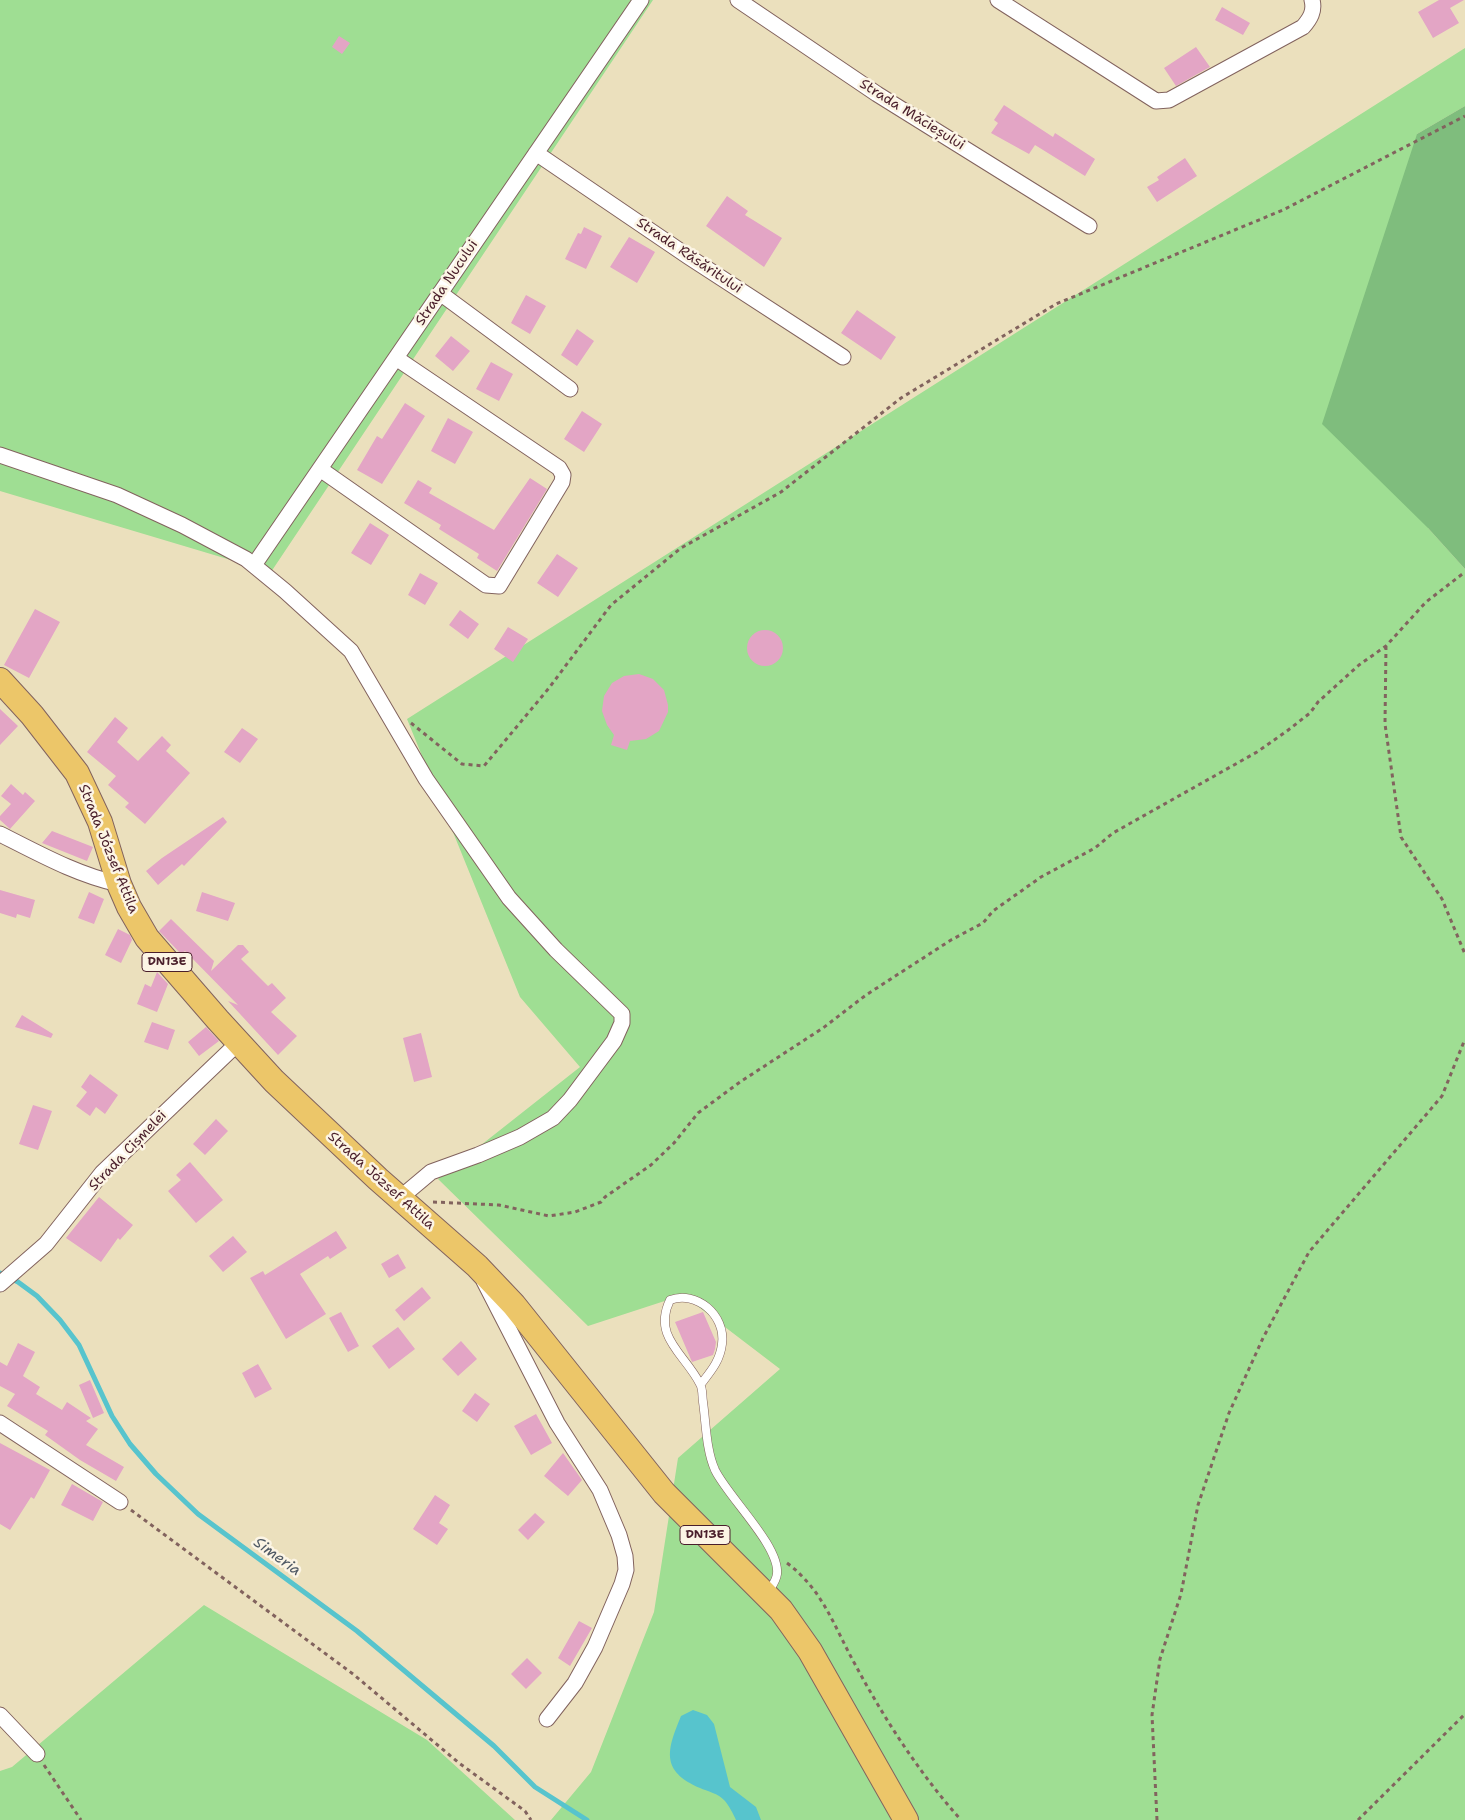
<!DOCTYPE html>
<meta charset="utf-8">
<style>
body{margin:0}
canvas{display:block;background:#ebe0bd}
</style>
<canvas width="1465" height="1820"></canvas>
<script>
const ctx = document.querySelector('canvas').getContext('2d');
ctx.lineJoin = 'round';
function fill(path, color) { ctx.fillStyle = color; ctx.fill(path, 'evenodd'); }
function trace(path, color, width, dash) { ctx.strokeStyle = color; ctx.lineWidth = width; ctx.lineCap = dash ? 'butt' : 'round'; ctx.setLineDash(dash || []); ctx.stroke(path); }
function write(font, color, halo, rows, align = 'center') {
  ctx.font = font + ' "Shantell Sans",sans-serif'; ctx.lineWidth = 5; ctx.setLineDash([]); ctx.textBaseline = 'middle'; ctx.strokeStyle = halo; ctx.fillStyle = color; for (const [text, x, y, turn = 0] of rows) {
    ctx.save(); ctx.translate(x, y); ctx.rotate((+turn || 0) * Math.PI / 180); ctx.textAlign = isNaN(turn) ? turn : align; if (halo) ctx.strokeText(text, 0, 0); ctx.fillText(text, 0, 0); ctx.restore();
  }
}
const green = new Path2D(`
 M 0,0 L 653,0 L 271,572 L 0,491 Z
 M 1465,48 L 1465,106 L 1417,134 L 1428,528 L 1465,569 L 1465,1820 L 551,1820 L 591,1772 L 654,1612 L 678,1458 L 780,1369 L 683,1295 L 588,1326 L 438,1179 L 580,1067 L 520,997 L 407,719 Z
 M 204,1605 L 427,1740 L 515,1820 L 0,1820 L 0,1771 L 12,1767 Z`);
const forest = new Path2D(`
 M 1465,106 L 1465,569 L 1428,528 L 1322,424 L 1417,134 Z`);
const water = new Path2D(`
 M 693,1710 L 707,1715 L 714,1724 L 730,1787 L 756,1807 L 761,1820 L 736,1820 C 733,1814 729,1805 724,1800 C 719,1794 707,1791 700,1788 C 660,1771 667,1750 681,1716 Z`);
const stream = new Path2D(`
 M 0,1273 L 18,1282 L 37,1296 L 60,1320 L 79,1345 L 112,1416 L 130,1444 L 156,1474 L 198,1514 L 357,1631 L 494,1746 L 535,1787 L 587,1820`);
const building = new Path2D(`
 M 1439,0 L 1464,0 L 1450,8 L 1459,23 L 1433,38 L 1418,12 Z
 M 1222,7 L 1250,23 L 1243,35 L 1215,20 Z
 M 339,36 L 350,43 L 342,54 L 332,47 Z
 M 1196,47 L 1210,67 L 1176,86 L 1164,68 Z
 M 1004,105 L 1053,137 L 1055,133 L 1095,159 L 1085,176 L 1035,145 L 1029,154 L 991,133 L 998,123 L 994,120 Z
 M 1185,158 L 1197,176 L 1157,202 L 1147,187 L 1159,180 L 1157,177 Z
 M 727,196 L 748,211 L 745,215 L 782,238 L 764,267 L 706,226 Z
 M 584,227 L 602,236 L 586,269 L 565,259 L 578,233 L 581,234 Z
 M 629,237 L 655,252 L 637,283 L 610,267 Z
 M 526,295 L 546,306 L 530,334 L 511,323 Z
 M 857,310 L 896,337 L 881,360 L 841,333 Z
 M 577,329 L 594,341 L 577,366 L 561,355 Z
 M 451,336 L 470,351 L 453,371 L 435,356 Z
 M 491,362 L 513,374 L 499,401 L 476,389 Z
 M 405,403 L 425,416 L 382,484 L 357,470 L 377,436 L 382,439 Z
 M 582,411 L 602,424 L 584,452 L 564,439 Z
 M 448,418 L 473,432 L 455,464 L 431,451 Z
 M 530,478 L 547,489 L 497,571 L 477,558 L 479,554 L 439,529 L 441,525 L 404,503 L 418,480 L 432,488 L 429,493 L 494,530 Z
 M 370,523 L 389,535 L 371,565 L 351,553 Z
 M 557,554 L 578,568 L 558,597 L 537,583 Z
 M 420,573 L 438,583 L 425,605 L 408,595 Z
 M 35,609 L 60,622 L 29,678 L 4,665 Z
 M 460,610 L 479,624 L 468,639 L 449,625 Z
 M 508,627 L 528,639 L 513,662 L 494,649 Z
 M747 648a18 18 0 1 1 36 0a18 18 0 1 1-36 0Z
 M 639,674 L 653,679 L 664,690 L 668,705 L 668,712 L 659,731 L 646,739 L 630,741 L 627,750 L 611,745 L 614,735 L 607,725 L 602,711 L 604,696 L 612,683 L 624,676 Z
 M 0,709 L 18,726 L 0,745 Z
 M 115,717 L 128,728 L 117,742 L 138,761 L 162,736 L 171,745 L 166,751 L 190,773 L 145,824 L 125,807 L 129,803 L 108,785 L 116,776 L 87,752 Z
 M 242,728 L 258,739 L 240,763 L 224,752 Z
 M 11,784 L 23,795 L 25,792 L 35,801 L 10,829 L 0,820 L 0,816 L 11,804 L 1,796 Z
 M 223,817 L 227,822 L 184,866 L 182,864 L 158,885 L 146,871 L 162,858 Z
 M 52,831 L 93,847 L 87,861 L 42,843 Z
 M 0,890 L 35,900 L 30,918 L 17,914 L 16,918 L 0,913 Z
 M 89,892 L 104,899 L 94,924 L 78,918 Z
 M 202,892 L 235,903 L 228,921 L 196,911 Z
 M 171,919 L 214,961 L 211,971 L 238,945 L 243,945 L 249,952 L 241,959 L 268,986 L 272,983 L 286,998 L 271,1012 L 297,1036 L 278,1055 L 228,1001 L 238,1005 L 185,951 L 181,954 L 159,931 Z
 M 118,929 L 130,935 L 132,940 L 121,963 L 105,955 Z
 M 157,972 L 168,984 L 157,1012 L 137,1004 L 145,984 L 151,987 Z
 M 22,1015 L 53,1034 L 51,1038 L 15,1027 Z
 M 152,1022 L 175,1030 L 168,1050 L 144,1042 Z
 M 206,1027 L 219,1041 L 199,1056 L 188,1042 Z
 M 421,1033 L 432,1077 L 414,1082 L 403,1038 Z
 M 90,1074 L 118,1095 L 105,1114 L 96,1107 L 90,1116 L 76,1106 L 87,1092 L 81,1087 Z
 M 33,1105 L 52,1111 L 38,1150 L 19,1144 Z
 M 216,1119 L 228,1131 L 205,1155 L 193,1144 Z
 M 190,1162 L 223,1200 L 196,1223 L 168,1191 L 181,1180 L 176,1175 Z
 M 99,1197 L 133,1225 L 120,1240 L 118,1238 L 101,1262 L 66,1238 Z
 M 336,1231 L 347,1248 L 330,1259 L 328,1256 L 300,1274 L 326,1314 L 286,1339 L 250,1278 L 263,1271 L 265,1275 Z
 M 233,1236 L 247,1252 L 223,1272 L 209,1256 Z
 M 398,1254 L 406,1268 L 389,1278 L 381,1264 Z
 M 422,1287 L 431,1298 L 404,1321 L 395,1310 Z
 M 341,1312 L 359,1346 L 348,1352 L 329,1318 Z
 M 703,1312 L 716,1342 L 715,1349 L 713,1355 L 692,1362 L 675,1322 Z
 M 398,1327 L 415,1349 L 389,1369 L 372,1346 Z
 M 461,1341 L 477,1359 L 458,1376 L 442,1359 Z
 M 18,1343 L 35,1352 L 23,1376 L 40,1387 L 36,1394 L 62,1410 L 67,1402 L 91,1418 L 86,1421 L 98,1429 L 86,1445 L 124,1467 L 116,1481 L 80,1460 L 45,1435 L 48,1431 L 7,1406 L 15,1394 L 0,1386 L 0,1362 L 7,1366 Z
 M 258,1364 L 272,1389 L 255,1398 L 242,1373 Z
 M 90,1380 L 104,1413 L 93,1418 L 79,1385 Z
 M 475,1393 L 490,1404 L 477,1422 L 462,1411 Z
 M 536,1414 L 552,1443 L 531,1455 L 514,1426 Z
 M 0,1443 L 50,1470 L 34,1499 L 31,1497 L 10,1530 L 0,1524 Z
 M 563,1453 L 582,1480 L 568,1496 L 544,1476 Z
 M 72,1484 L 103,1502 L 93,1521 L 61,1505 Z
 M 435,1495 L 450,1505 L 439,1523 L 448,1529 L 437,1545 L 413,1529 Z
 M 535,1513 L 545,1522 L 528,1540 L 518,1530 Z
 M 579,1621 L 592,1628 L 570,1666 L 558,1658 Z
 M 527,1658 L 542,1673 L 526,1689 L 511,1674 Z`);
const path = new Path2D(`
 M 1386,646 L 1385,724 L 1401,837 L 1442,899 L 1465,954
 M 411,723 L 462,764 L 484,766 L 549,688 L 611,605 L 681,548 L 781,492 L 901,398 L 1056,304 L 1283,210 L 1465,116
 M 433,1202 L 499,1205 L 549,1216 L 575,1212 L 601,1202 L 605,1197 L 651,1165 L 674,1143 L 698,1113 L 740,1082 L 823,1028 L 866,995 L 951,940 L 983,923 L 993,911 L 1041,877 L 1095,848 L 1113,833 L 1257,752 L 1287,731 L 1310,713 L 1318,702 L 1359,665 L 1386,646 L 1426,602 L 1465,572
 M 131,1510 L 353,1674 L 459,1763 L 525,1811 L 531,1820
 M 787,1563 C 824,1591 834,1627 856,1666 C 885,1720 920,1774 961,1820
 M 44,1765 L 81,1820
 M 1157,1820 L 1152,1715 L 1160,1659 L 1181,1594 L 1198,1505 L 1229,1413 L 1263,1338 L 1309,1252 L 1442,1096 L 1465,1039
 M 1358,1820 L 1465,1714`);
const lane = new Path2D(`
 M 701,1384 C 711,1371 720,1361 722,1344 C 726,1315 696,1290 670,1300 C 652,1337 685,1354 700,1384 C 703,1389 702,1396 703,1402 C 706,1423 706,1450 715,1470 C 728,1497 780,1546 777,1574 C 776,1582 771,1587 767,1594`);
const street = new Path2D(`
 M 738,0 L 877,94 L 1089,226
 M 998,0 L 1156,101 L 1169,100 L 1303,27 C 1310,19 1315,11 1312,0
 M 536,153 L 689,257 L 843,357
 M 440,293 L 570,389
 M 0,455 L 117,495 L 182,525 L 246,559 L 285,591 L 351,651 L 426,779 L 509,898 L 556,950 L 622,1014 L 622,1023 L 614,1041 L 570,1100 L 553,1118 L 520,1137 L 478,1155 L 431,1172 L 400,1198
 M 320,469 L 486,585 L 499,586 L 562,482 L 563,475 L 559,468 L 396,358
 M 254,565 L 641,0
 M 0,834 C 38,853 77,875 119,884
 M 484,1281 L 557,1423 L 600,1490 L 619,1535 L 625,1556 L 626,1570 L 622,1584 L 595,1647 L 575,1683 L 547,1719
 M 0,1284 L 46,1244 L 102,1173 L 238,1043
 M 0,1423 L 120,1502
 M 0,1715 L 37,1754`);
const primary = new Path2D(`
 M 0,680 L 32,715 L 77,773 L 100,822 L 119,884 L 129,907 L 147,938 L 218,1020 L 274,1081 L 378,1179 L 477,1266 L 514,1305 L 664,1493 L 781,1610 L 810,1651 L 906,1820`);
const shields = [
 [167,962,50],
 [705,1535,50]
];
const shieldNames = [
 ["DN13E",167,962],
 ["DN13E",705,1535]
];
const streetNames = [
 ["Strada Măcieșului",912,115,32],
 ["Strada Răsăritului",689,256,34],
 ["Strada Nucului",447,283,-56],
 ["Strada József Attila",108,849,68],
 ["Strada Cișmelei",128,1151,-46],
 ["Strada József Attila",381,1181,42]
];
const waterNames = [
 ["Simeria",277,1557,36]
];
fill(green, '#9fde93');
fill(forest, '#7fbd7d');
fill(water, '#57c4cd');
trace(stream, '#57c4cd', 5);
fill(building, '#e3a5c5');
trace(lane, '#82635e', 9);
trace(street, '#82635e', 17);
trace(primary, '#82635e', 26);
trace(path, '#82635e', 3, [4, 4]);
trace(lane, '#fff', 8);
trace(street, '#fff', 15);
trace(primary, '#ecc669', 24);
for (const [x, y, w] of shields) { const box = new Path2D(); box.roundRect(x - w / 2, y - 9.5, w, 19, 4); ctx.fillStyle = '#fcf5e5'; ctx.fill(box); trace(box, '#4a1f2b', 1); }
write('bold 12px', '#4a1f2b', null, shieldNames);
write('14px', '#4a1f2b', '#fcf5e5', streetNames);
write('italic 15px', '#4f5964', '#fcf5e5', waterNames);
</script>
